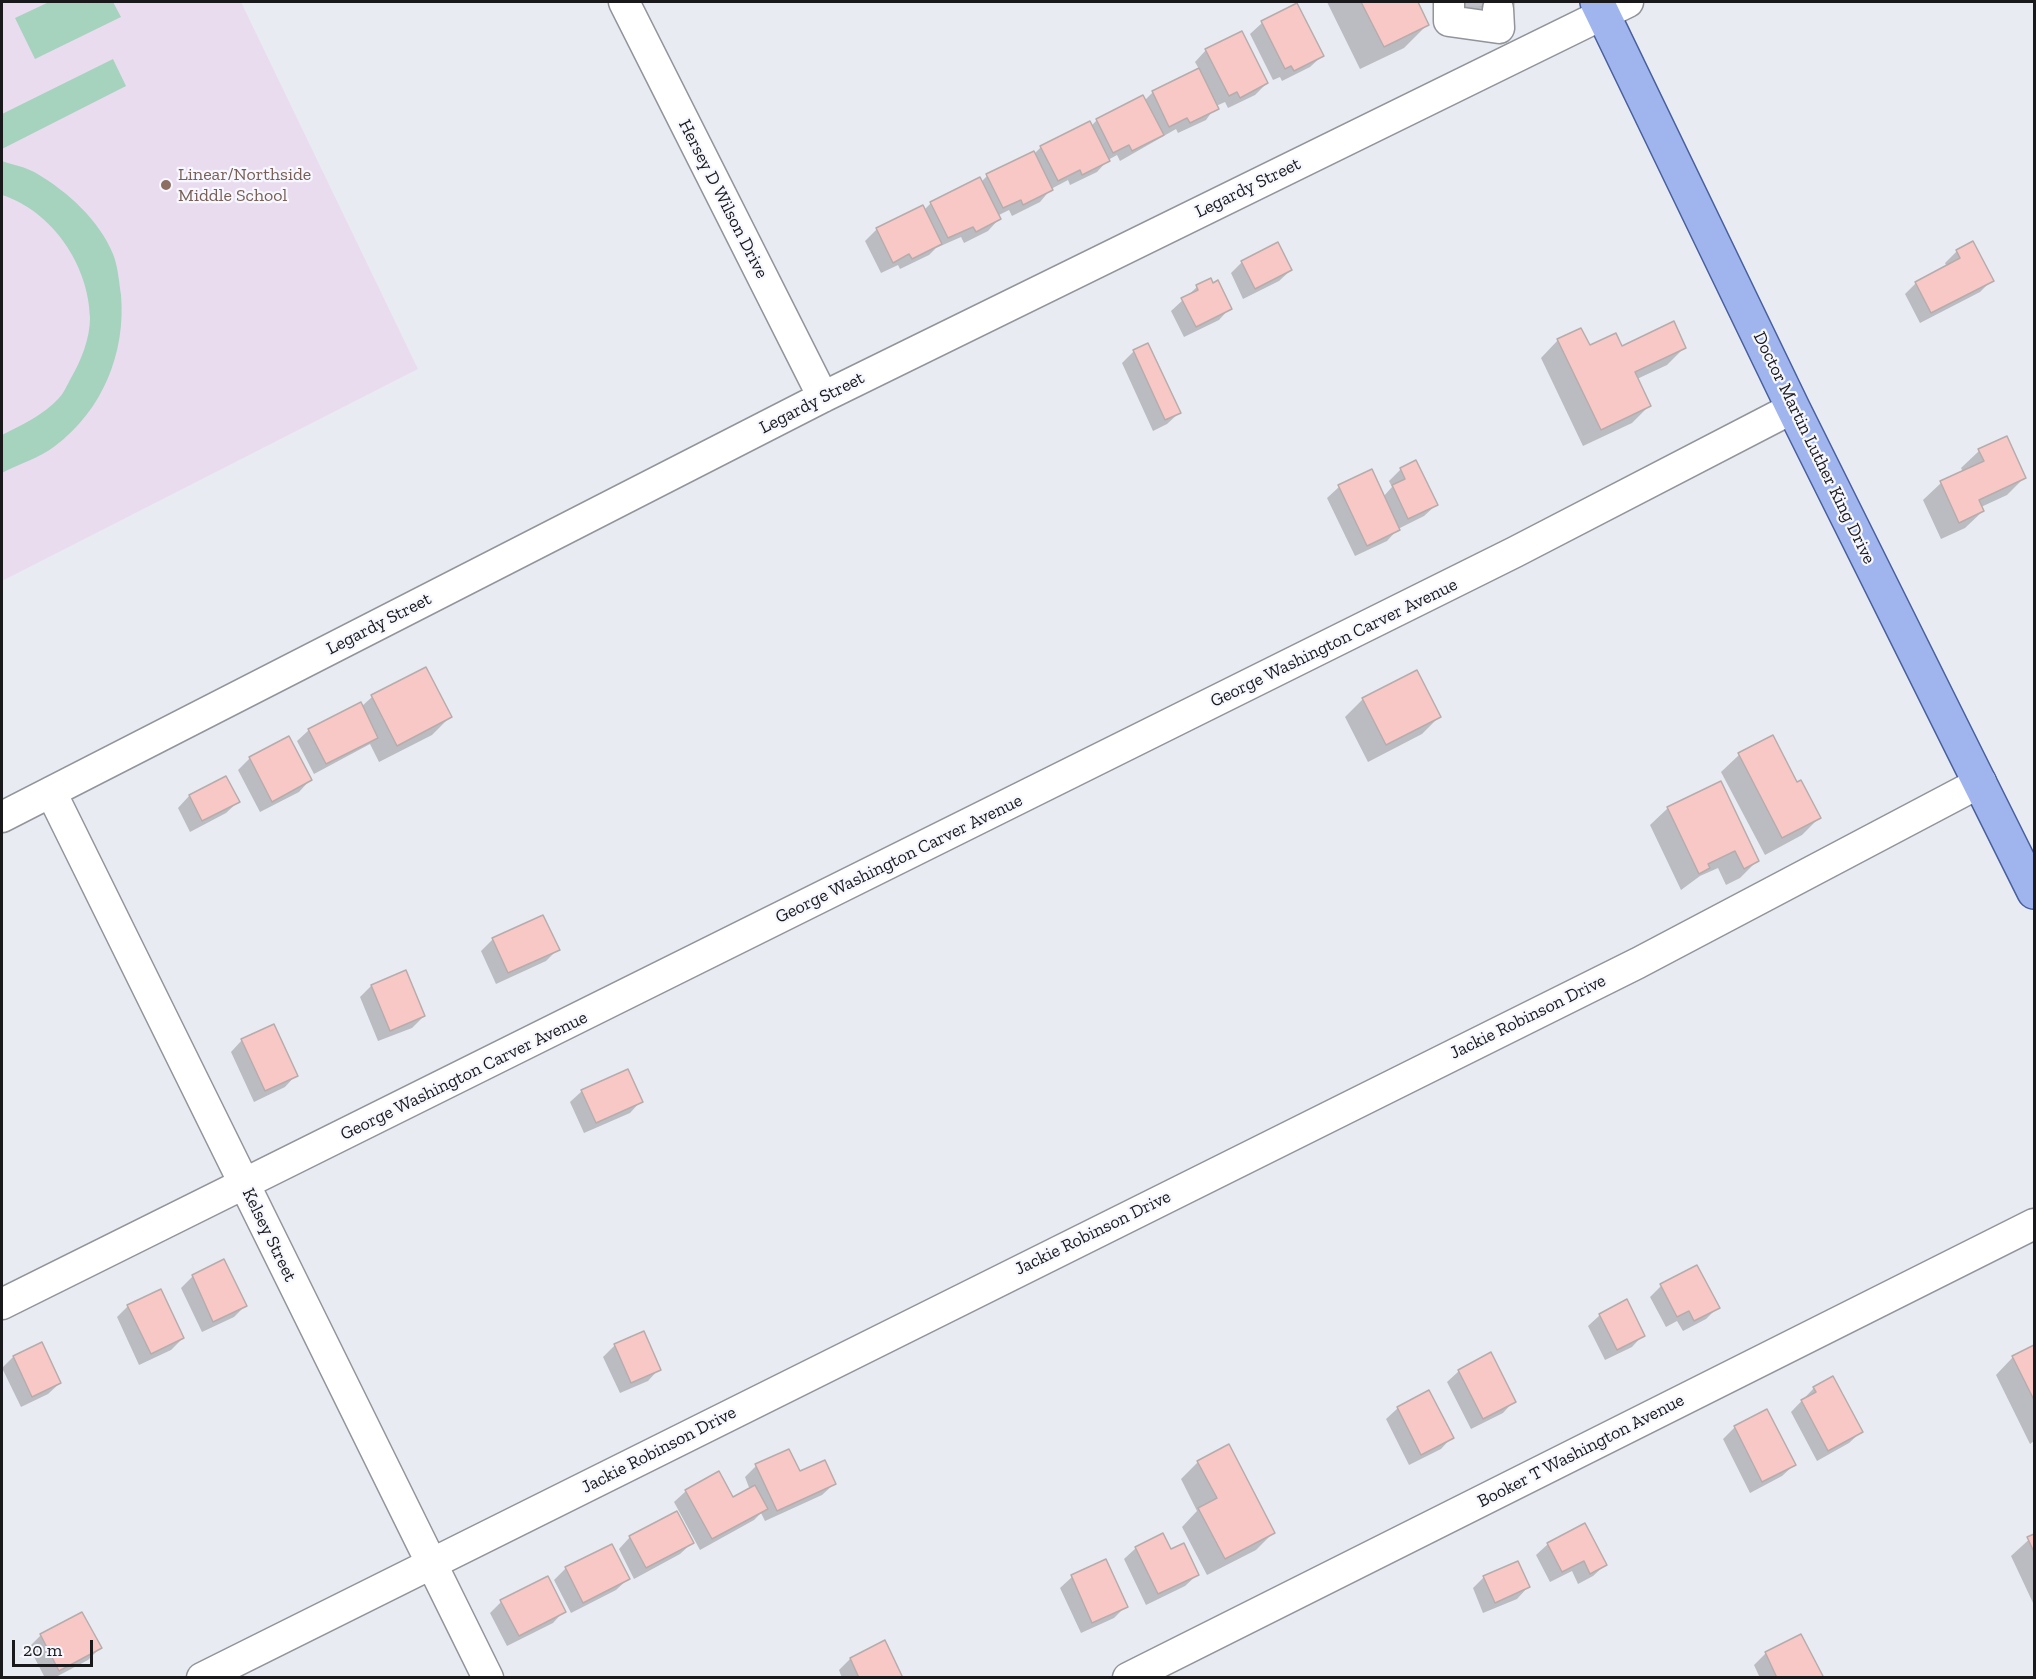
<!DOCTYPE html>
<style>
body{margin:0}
#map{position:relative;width:2036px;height:1679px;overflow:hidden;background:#e9ebf3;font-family:"Zilla Slab",serif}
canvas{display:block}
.frame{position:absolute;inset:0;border:3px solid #19191c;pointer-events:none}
.scale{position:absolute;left:12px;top:1640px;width:81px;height:27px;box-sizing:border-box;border:3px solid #19191c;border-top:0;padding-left:8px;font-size:18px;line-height:21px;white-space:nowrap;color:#19191c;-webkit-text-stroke:4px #f7f8ff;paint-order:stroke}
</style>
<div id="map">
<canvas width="2036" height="1679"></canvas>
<div class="frame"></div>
<div class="scale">20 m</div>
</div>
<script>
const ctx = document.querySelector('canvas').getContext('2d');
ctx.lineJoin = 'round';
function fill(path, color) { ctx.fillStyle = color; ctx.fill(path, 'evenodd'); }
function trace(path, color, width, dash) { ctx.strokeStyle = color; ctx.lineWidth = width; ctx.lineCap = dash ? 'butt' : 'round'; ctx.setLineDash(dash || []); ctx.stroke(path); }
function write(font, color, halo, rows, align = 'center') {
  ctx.font = font + ' "Zilla Slab",serif'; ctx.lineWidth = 4.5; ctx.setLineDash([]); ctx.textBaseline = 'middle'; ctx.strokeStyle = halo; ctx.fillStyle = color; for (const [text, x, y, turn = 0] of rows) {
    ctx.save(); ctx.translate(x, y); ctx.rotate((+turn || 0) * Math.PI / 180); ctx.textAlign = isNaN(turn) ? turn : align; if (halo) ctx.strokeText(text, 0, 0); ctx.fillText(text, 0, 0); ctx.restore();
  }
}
const education = new Path2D(`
 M 2,2 L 241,2 L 418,369 L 2,581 Z`);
const green = new Path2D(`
 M 49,2 L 113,2 L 121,17 L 35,59 L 15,18 Z
 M 113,59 L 126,86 L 2,149 L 2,114 Z
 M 2,161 C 13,165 26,167 36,173 C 68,192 99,220 113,254 C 118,266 119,282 121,295 C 126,353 102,411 55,446 C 40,458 18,464 2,473 L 2,435 C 21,425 44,415 59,398 C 64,393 67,385 71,378 C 81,361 90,338 90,318 C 89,265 52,211 2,195 Z`);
const shadow = new Path2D(`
 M 1327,2 L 1416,2 L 1428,24 L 1404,48 L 1360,69 Z
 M 1454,2 L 1513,2 L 1512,10 L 1506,15 L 1453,8 Z
 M 1262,23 L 1322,56 L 1310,67 L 1282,81 L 1280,77 L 1273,80 L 1250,34 Z
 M 1206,50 L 1267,83 L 1255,95 L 1228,108 L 1225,102 L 1216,106 L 1206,120 L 1178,133 L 1176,129 L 1120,161 L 1117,155 L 1108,160 L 1097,172 L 1070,185 L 1068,180 L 1051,189 L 1040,202 L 1012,216 L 1009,210 L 997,216 L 999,219 L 988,231 L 964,243 L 961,237 L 936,248 L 929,255 L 900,269 L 898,265 L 881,273 L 865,241 L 877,229 L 924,210 L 931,203 L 981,182 L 987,176 L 1034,154 L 1041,147 L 1091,126 L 1097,120 L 1143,97 L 1144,101 L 1153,92 L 1199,69 L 1195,62 Z
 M 1972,243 L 1992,280 L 1980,292 L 1920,323 L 1905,294 L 1916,283 L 1947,267 L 1945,263 L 1957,251 Z
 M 1242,262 L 1291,270 L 1279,281 L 1243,299 L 1231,273 Z
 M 1197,287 L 1230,308 L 1219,320 L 1184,337 L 1171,311 Z
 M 1558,340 L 1589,347 L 1684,348 L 1667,365 L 1637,379 L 1649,406 L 1632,423 L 1583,446 L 1541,358 Z
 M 1134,351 L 1179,413 L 1167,424 L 1153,431 L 1122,363 Z
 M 2006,438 L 2024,478 L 2007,495 L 1981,507 L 1983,511 L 1965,528 L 1941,539 L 1923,500 L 1941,483 L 1963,472 L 1961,468 L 1979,451 Z
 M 1401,469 L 1436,505 L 1424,516 L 1398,529 L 1387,541 L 1355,556 L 1327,498 L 1339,487 L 1371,471 L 1383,497 L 1392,487 L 1389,481 Z
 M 425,669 L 450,717 L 432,735 L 379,762 L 370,744 L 314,774 L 297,741 L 309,730 L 361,707 L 372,697 Z
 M 1416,672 L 1439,717 L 1422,734 L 1368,762 L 1345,717 L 1363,699 Z
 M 288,738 L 310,780 L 299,792 L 260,812 L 238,770 L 250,758 Z
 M 1739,755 L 1796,784 L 1819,818 L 1802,835 L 1765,855 L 1721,772 Z
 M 226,778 L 238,802 L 226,813 L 190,832 L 178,808 L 189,796 Z
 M 1668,808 L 1757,861 L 1740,878 L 1726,885 L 1718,868 L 1700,876 L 1681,890 L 1650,825 Z
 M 543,917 L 558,949 L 546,961 L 496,984 L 481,951 L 493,939 Z
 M 371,986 L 424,1016 L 412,1028 L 378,1041 L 360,997 Z
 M 242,1040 L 296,1075 L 285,1087 L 254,1102 L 231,1052 Z
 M 582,1091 L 641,1101 L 630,1113 L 584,1133 L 570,1102 Z
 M 193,1276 L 245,1306 L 234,1317 L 202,1332 L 181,1288 Z
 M 1661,1286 L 1718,1307 L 1706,1319 L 1683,1331 L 1677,1321 L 1666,1327 L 1650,1297 Z
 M 128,1306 L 183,1338 L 171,1350 L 139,1365 L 117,1317 Z
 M 1600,1315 L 1643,1335 L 1632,1347 L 1605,1360 L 1588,1326 Z
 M 615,1345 L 659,1369 L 648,1381 L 620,1393 L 603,1357 Z
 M 2034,1347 L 2034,1441 L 2030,1444 L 1996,1375 L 2013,1357 Z
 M 13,1357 L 60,1383 L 48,1394 L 21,1407 L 2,1368 Z
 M 1459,1371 L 1514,1401 L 1503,1413 L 1471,1429 L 1447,1382 Z
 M 1832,1378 L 1861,1432 L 1849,1443 L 1817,1461 L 1791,1412 L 1814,1388 Z
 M 1398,1408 L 1452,1437 L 1441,1449 L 1409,1465 L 1386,1419 Z
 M 1766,1411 L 1794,1465 L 1782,1476 L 1750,1493 L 1723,1439 L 1735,1427 Z
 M 1198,1462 L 1273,1533 L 1256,1550 L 1207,1575 L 1182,1527 L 1197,1511 L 1181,1479 Z
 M 756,1466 L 799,1473 L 834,1484 L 822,1495 L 765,1521 L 761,1513 L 754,1520 L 700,1550 L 674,1502 L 686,1491 L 732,1500 L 750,1490 L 745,1477 Z
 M 2034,1535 L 2034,1605 L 2011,1556 Z
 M 630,1537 L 692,1543 L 680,1554 L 634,1579 L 619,1549 Z
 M 1548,1544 L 1605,1565 L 1593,1576 L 1578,1584 L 1572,1571 L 1550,1582 L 1536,1555 Z
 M 1136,1548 L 1170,1551 L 1197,1575 L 1185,1586 L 1146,1605 L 1124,1559 Z
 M 1105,1561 L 1126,1606 L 1114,1618 L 1081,1633 L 1060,1588 L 1072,1577 Z
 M 566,1568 L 628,1579 L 616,1590 L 571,1613 L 554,1580 Z
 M 1484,1577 L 1528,1587 L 1517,1599 L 1483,1613 L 1473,1588 Z
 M 501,1602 L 564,1611 L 553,1623 L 507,1646 L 490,1613 Z
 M 41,1635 L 100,1648 L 88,1660 L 54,1678 L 45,1678 L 29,1647 Z
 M 1801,1636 L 1822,1678 L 1760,1678 L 1754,1665 L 1765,1654 Z
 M 850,1659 L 901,1678 L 842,1678 L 839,1670 Z`);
const building = new Path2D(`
 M 1361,2 L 1418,2 L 1429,25 L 1384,47 Z
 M 1458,2 L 1514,2 L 1513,11 Z
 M 1297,3 L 1324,56 L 1294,71 L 1291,66 L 1285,69 L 1261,21 Z
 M 1242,31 L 1268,83 L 1240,98 L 1237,92 L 1229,96 L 1205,49 Z
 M 1199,68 L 1219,109 L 1190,123 L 1187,118 L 1169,127 L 1152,91 Z
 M 1143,95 L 1164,135 L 1132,151 L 1129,145 L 1113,153 L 1096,119 Z
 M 1090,121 L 1110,161 L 1082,175 L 1080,170 L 1058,181 L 1040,146 Z
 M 1034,151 L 1053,190 L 1023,205 L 1021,200 L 1003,208 L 986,174 Z
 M 980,177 L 1001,219 L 976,232 L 973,227 L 948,238 L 930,202 Z
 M 923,205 L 942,244 L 912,259 L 909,254 L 893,263 L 876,228 Z
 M 1973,241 L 1994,281 L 1931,313 L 1915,282 L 1960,258 L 1956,250 Z
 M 1278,242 L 1292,270 L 1255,289 L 1241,261 Z
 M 1211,278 L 1213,283 L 1218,280 L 1232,309 L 1196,327 L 1181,298 L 1198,290 L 1196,285 Z
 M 1674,321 L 1686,348 L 1635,372 L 1651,406 L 1601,430 L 1557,339 L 1581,328 L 1590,345 L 1616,333 L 1622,346 Z
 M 1148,343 L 1181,413 L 1165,420 L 1133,350 Z
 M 2007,436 L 2026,478 L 1979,500 L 1984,511 L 1959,523 L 1940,481 L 1984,461 L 1978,449 Z
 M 1416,460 L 1438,505 L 1408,519 L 1392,485 L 1405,479 L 1400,468 Z
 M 1372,469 L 1400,530 L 1367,546 L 1338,485 Z
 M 426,667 L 452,717 L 397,746 L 371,695 Z
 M 1417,670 L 1441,717 L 1386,745 L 1362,698 Z
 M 361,702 L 378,738 L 326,764 L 308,729 Z
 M 1773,735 L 1797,782 L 1801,780 L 1821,818 L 1782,838 L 1738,753 Z
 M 289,736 L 312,780 L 272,802 L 249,757 Z
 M 226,776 L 240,802 L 202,821 L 189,795 Z
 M 1721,781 L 1759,861 L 1744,869 L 1735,851 L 1708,864 L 1710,868 L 1699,874 L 1667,807 Z
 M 543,915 L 560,950 L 508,973 L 492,938 Z
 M 406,970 L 425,1016 L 390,1031 L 371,985 Z
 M 274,1024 L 298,1076 L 265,1091 L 241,1039 Z
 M 628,1069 L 643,1102 L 596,1123 L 581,1090 Z
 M 224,1259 L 247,1306 L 213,1322 L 192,1275 Z
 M 1697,1265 L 1720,1308 L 1694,1321 L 1689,1311 L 1677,1317 L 1660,1284 Z
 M 161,1289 L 184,1338 L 151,1354 L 127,1305 Z
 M 1627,1299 L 1645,1336 L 1617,1350 L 1599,1314 Z
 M 644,1331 L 661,1370 L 631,1383 L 614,1344 Z
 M 42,1342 L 61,1383 L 32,1397 L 13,1356 Z
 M 2034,1345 L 2034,1400 L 2012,1356 Z
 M 1491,1352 L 1516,1402 L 1483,1419 L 1458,1370 Z
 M 1833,1376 L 1863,1432 L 1828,1451 L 1801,1400 L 1816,1392 L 1813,1387 Z
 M 1429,1390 L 1454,1438 L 1421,1455 L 1397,1407 Z
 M 1767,1409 L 1796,1465 L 1762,1482 L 1734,1426 Z
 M 1229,1444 L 1275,1533 L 1225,1559 L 1198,1508 L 1217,1498 L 1197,1461 Z
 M 789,1449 L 800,1471 L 825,1460 L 836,1484 L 777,1511 L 755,1464 Z
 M 719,1471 L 733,1497 L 755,1485 L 768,1509 L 712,1539 L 685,1490 Z
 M 677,1511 L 694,1543 L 646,1568 L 629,1536 Z
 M 1585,1523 L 1607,1565 L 1590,1574 L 1584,1561 L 1562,1572 L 1547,1543 Z
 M 1163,1533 L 1171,1549 L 1184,1543 L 1199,1575 L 1158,1594 L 1135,1547 Z
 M 2034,1534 L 2034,1552 L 2027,1537 Z
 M 612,1544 L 630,1579 L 583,1603 L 565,1567 Z
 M 1106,1559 L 1128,1607 L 1092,1623 L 1071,1575 Z
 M 1518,1561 L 1530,1587 L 1495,1603 L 1483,1576 Z
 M 548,1576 L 566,1612 L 519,1636 L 500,1600 Z
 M 82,1612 L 102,1648 L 59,1671 L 40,1634 Z
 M 1801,1634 L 1824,1678 L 1777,1678 L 1765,1652 Z
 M 885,1640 L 903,1678 L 859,1678 L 850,1658 Z`);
const minorTunnel = new Path2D(`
 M 1479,6 L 1479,2`);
const minor = new Path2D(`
 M 624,2 L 823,397
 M 1449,2 L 1449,21 L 1499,28 L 1498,9
 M 51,792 L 488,1678
 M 2,817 L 823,397 L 1628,2
 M 2,1304 L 1515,552 L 1793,408
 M 202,1678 L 1638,963 L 1981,782
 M 1128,1678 L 2034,1224`);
const major = new Path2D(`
 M 1597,2 L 1793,408 L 2034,892`);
const markers = [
 [166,185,6,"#8d6e63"]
];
const educationNames = [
 ["Linear/Northside",178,175],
 ["Middle School",178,196]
];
const streetNames = [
 ["Legardy Street",1248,188,-26],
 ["Hersey D Wilson Drive",723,199,63],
 ["Legardy Street",812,403,-27],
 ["Doctor Martin Luther King Drive",1814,448,64],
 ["Legardy Street",379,624,-27],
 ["George Washington Carver Avenue",1334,643,-26],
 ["George Washington Carver Avenue",899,859,-26],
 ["Jackie Robinson Drive",1528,1017,-26],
 ["George Washington Carver Avenue",464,1076,-26],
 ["Jackie Robinson Drive",1093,1233,-26],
 ["Kelsey Street",269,1235,64],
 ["Jackie Robinson Drive",659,1450,-27],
 ["Booker T Washington Avenue",1581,1451,-27]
];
fill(education, '#eadcef');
fill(green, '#a6d3bd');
fill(shadow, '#0003');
fill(building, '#f8c8c6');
trace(building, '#b6acab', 1.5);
trace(minorTunnel, '#bfc1c8', 30, [30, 15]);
trace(minor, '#92949b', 33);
trace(major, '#475f9d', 36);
trace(minor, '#fff', 30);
trace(major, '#a0b5ee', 33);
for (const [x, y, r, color] of markers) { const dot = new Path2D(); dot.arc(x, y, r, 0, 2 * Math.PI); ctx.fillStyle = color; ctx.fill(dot); trace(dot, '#f7f8ff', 2); }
write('18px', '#785e54', '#f7f8ff', educationNames, 'left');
write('18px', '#19191c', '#f7f8ff', streetNames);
</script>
